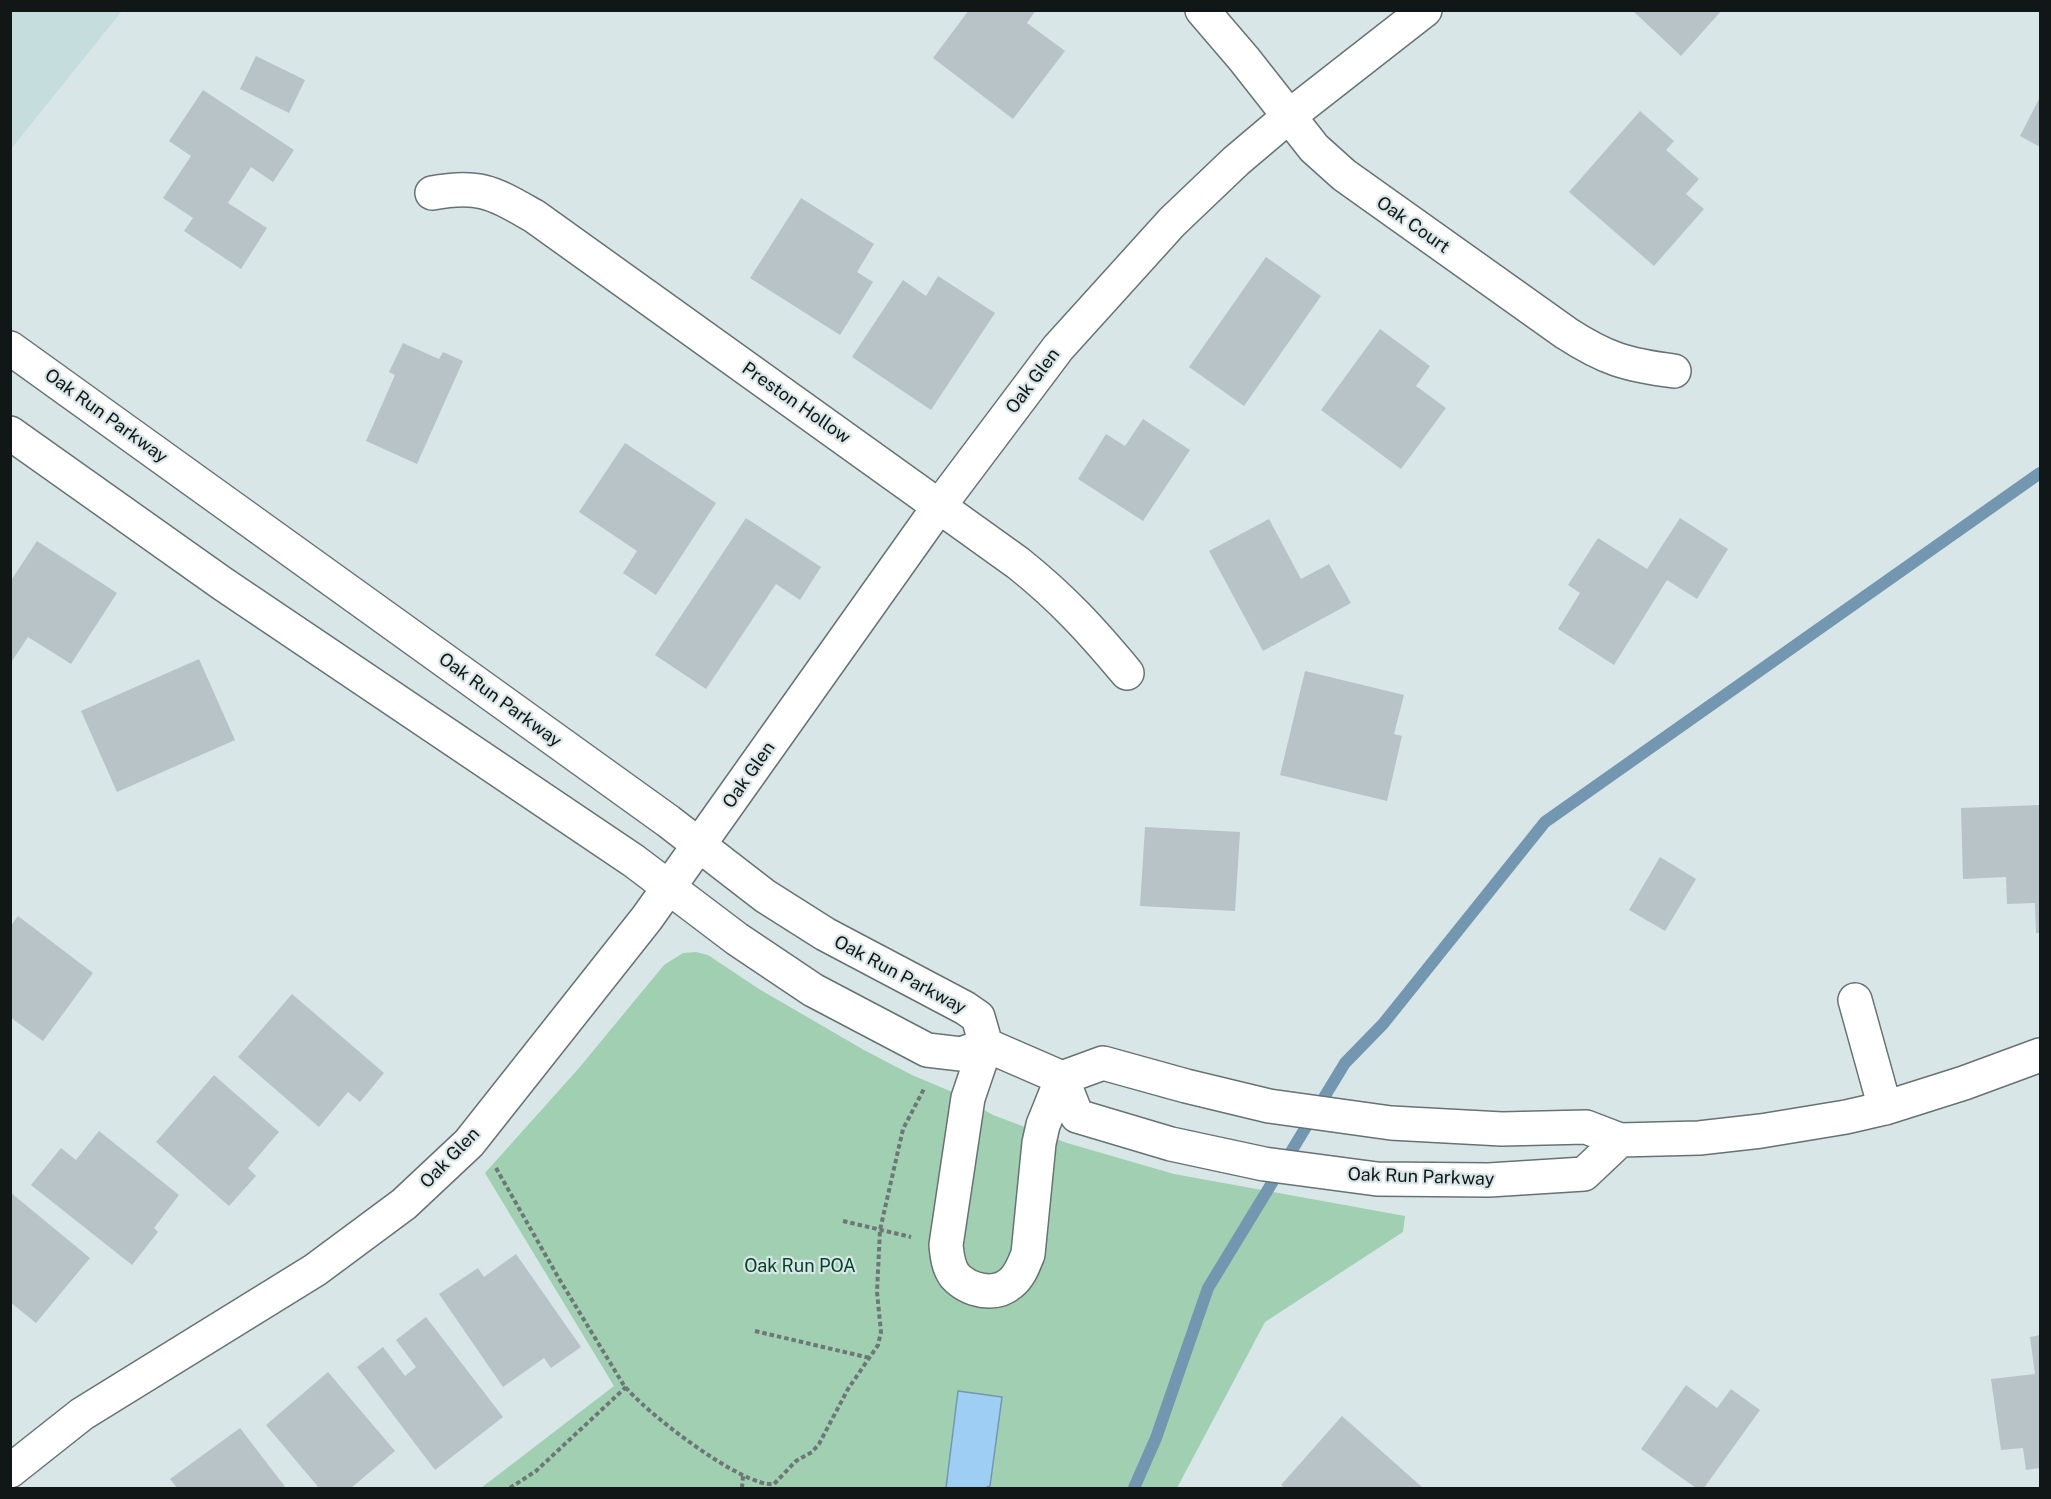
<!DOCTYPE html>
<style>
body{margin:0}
#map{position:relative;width:2051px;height:1499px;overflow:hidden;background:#d9e6e7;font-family:"Public Sans",sans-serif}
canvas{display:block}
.frame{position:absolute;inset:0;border:12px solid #111616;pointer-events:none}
</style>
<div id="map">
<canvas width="2051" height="1499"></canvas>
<div class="frame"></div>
</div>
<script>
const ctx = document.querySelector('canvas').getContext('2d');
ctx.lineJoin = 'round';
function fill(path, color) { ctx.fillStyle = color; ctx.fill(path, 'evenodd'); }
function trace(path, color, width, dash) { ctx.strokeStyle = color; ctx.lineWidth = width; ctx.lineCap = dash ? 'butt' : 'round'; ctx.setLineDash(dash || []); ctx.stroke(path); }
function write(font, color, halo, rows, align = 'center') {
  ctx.font = font + ' "Public Sans",sans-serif'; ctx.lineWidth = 4.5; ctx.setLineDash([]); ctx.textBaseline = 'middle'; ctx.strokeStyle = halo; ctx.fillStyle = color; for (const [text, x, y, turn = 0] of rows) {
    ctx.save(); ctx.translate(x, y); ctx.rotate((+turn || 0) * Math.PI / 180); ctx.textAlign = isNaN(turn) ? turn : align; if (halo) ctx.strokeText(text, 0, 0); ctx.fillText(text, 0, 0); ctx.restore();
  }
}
const built = new Path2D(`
 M 11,10 L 122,11 L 11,149 L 10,11 Z`);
const green = new Path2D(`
 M 696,952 L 708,955 L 759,989 L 864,1050 L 912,1075 L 950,1091 L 993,1115 L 1067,1143 L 1174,1174 L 1405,1216 L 1403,1232 L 1265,1322 L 1177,1488 L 481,1488 L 614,1386 L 485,1173 L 579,1068 L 664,965 L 683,953 Z`);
const water = new Path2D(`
 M 958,1391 L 1002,1397 L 990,1486 L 985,1488 L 946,1488 Z`);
const stream = new Path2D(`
 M 1134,1488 L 1156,1438 L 1208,1288 L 1345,1063 L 1383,1024 L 1545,822 L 2040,473`);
const building = new Path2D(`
 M 969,10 L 1036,10 L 1027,23 L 1065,51 L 1013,119 L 933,58 Z
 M 1632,10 L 1722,10 L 1681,56 Z
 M 256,56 L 305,80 L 289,113 L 240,89 Z
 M 203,90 L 294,150 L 273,182 L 251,167 L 228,203 L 267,228 L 241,269 L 184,231 L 193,218 L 163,198 L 191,156 L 169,141 Z
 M 2040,97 L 2040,147 L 2020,136 Z
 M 1640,111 L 1674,141 L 1666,150 L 1699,179 L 1686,194 L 1704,209 L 1654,266 L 1569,192 Z
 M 801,198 L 874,244 L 857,272 L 873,282 L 840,335 L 750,278 Z
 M 1266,257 L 1321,296 L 1244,406 L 1189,367 Z
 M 938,276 L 995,313 L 931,410 L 852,357 L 903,280 L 926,296 Z
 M 1380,329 L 1430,366 L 1416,386 L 1446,408 L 1401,469 L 1321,410 Z
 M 403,343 L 439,359 L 443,352 L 463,361 L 417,464 L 366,441 L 395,375 L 389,372 Z
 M 1143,419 L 1190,450 L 1143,521 L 1078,479 L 1106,434 L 1125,446 Z
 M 625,443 L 716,503 L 656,595 L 623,573 L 637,551 L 579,512 Z
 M 746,518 L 821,567 L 800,600 L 776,584 L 706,689 L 655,655 Z
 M 1680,518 L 1728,549 L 1697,599 L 1667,580 L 1614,665 L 1558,629 L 1580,593 L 1568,585 L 1598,538 L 1647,569 Z
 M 1269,519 L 1301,579 L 1329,564 L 1351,603 L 1263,651 L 1209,551 Z
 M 37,541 L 117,593 L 71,664 L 28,637 L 10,664 L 10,582 Z
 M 199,659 L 235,740 L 117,792 L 81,711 Z
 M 1305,671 L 1404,695 L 1394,734 L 1402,736 L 1387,801 L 1280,775 Z
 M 2040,805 L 2040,933 L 2036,933 L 2035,903 L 2007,904 L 2006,877 L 1963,879 L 1961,808 Z
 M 1145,827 L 1240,832 L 1235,911 L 1140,906 Z
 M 1660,857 L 1696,879 L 1665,931 L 1629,910 Z
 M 18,916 L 93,973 L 43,1041 L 10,1017 L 10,927 Z
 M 292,994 L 384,1073 L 360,1102 L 348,1092 L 319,1127 L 238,1057 Z
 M 214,1075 L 279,1132 L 248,1168 L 256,1176 L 229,1206 L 156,1142 Z
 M 99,1131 L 179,1195 L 154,1228 L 158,1232 L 132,1265 L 31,1185 L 61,1148 L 76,1160 Z
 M 10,1192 L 90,1258 L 36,1323 L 10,1302 Z
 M 516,1254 L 581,1347 L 551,1368 L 544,1358 L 503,1387 L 439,1294 L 478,1268 L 484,1277 Z
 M 426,1317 L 503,1417 L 435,1470 L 357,1367 L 383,1347 L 405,1376 L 416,1367 L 396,1340 Z
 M 2040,1335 L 2040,1468 L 2026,1470 L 2023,1448 L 2001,1450 L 1991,1379 L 2035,1374 L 2030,1337 Z
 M 328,1372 L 395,1451 L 351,1488 L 319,1488 L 266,1425 Z
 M 1686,1385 L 1717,1408 L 1731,1389 L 1760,1410 L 1704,1488 L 1696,1488 L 1641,1449 Z
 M 1342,1416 L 1423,1488 L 1285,1488 L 1281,1485 Z
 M 240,1428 L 286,1488 L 177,1488 L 170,1479 Z`);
const path = new Path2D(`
 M 496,1168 L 558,1277 L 623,1384 C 642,1410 743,1488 774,1484 L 796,1461 L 812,1452 L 819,1444 L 848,1389 L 878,1345 L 881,1332 L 877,1292 L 880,1230 L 903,1129 L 925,1087
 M 843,1221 L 911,1237
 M 755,1331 L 870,1358
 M 510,1488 L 536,1471 L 626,1387
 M 742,1488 L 743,1476`);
const minor = new Path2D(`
 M 1202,10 L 1244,59 L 1314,148 L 1344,175 L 1566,333 C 1606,359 1627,365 1674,371
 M 432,193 C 480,184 493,193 534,216 L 1018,563 C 1062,598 1092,631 1127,673
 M 10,348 L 668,821 L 765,896 L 825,934 L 965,1008 L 978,1017 L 986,1045
 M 10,433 L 223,584 L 634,861 L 737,939 L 813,990 L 927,1050 L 961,1054 L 986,1045 L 1062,1078 L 1103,1063 L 1186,1086 L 1269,1106 L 1391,1123 L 1502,1129 L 1586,1127 L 1620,1140 L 1699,1138 L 1761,1131 L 1846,1117 L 1885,1108 L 1964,1083 L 2040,1055
 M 1855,1000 L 1885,1108
 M 986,1045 L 968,1098 L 946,1245 C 947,1255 948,1267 955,1276 C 969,1291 995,1297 1011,1283 C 1020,1276 1024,1264 1028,1254 L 1039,1143 L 1043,1125 L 1062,1078
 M 1062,1078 L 1077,1116 L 1171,1144 L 1264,1164 L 1377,1179 L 1489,1180 L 1584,1174 L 1620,1140
 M 10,1471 L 82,1414 L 315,1270 L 404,1204 L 469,1143 L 647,918 L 940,505 L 1058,348 L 1172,222 L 1236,161 L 1288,117 L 1425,10`);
const streetNames = [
 ["Oak Court",1413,225,35],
 ["Oak Glen",1033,381,-53],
 ["Preston Hollow",796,403,35],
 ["Oak Run Parkway",106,416,36],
 ["Oak Run Parkway",500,700,36],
 ["Oak Glen",749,775,-55],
 ["Oak Run Parkway",900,975,28],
 ["Oak Glen",450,1158,-46],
 ["Oak Run Parkway",1421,1177,2]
];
const parkNames = [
 ["Oak Run POA",800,1266]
];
fill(built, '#c6ddde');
fill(green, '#a0cfb1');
fill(water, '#9ecef4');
trace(water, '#7497b1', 1.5);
trace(stream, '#7497b1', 12);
fill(building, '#b7c3c7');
trace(minor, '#677273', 36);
trace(path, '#6e7777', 4, [4.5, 3]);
trace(minor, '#fff', 33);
write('18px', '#111616', '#d9e6e7', streetNames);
write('18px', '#004425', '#d9e6e7', parkNames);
</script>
